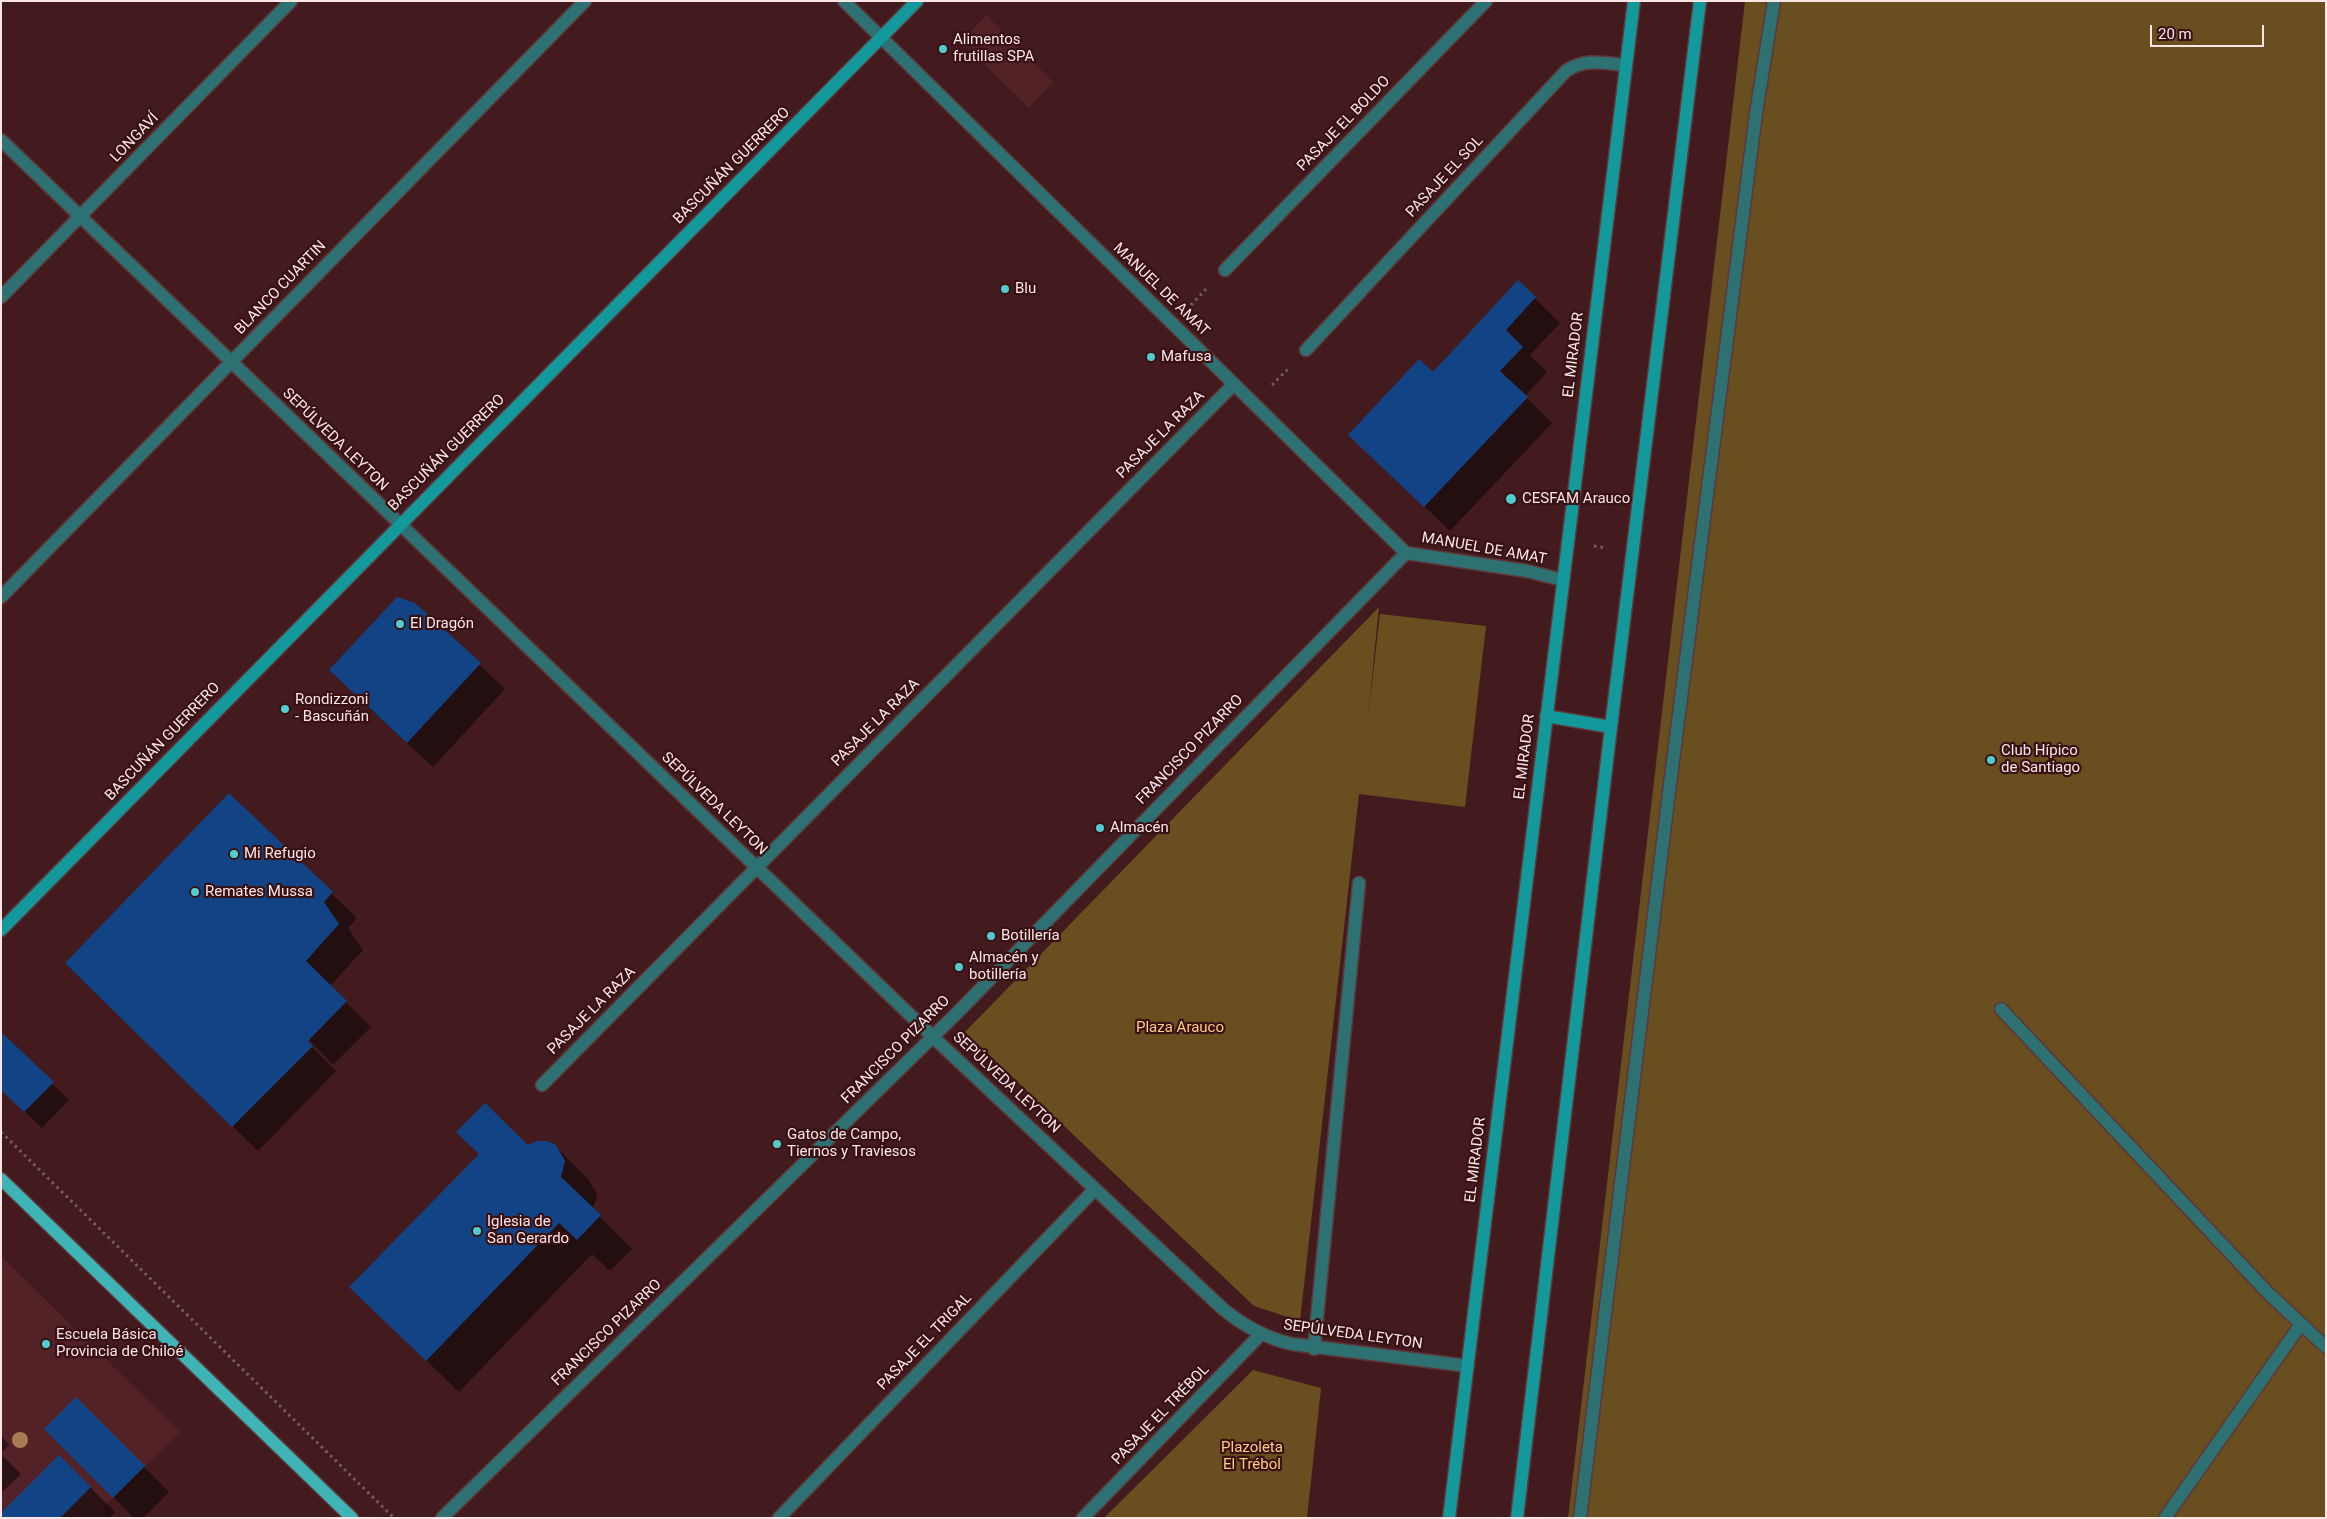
<!DOCTYPE html>
<meta charset="utf-8">
<style>
body{margin:0}
#map{position:relative;width:2327px;height:1519px;overflow:hidden;background:#431b1e;font-family:Roboto,sans-serif}
canvas{display:block}
.frame{position:absolute;inset:0;border:2px solid #fce5e5;pointer-events:none}
.scale{position:absolute;left:2150px;top:25px;width:114px;height:22px;box-sizing:border-box;border:2px solid #fce5e5;border-top:0;padding-left:6px;font-size:15px;line-height:18px;white-space:nowrap;color:#fce5e5;-webkit-text-stroke:4px #381115;paint-order:stroke}
</style>
<div id="map">
<canvas width="2327" height="1519"></canvas>
<div class="frame"></div>
<div class="scale">20 m</div>
</div>
<script>
const ctx = document.querySelector('canvas').getContext('2d');
ctx.lineJoin = 'round';
function fill(path, color) { ctx.fillStyle = color; ctx.fill(path, 'evenodd'); }
function trace(path, color, width, dash) { ctx.strokeStyle = color; ctx.lineWidth = width; ctx.lineCap = dash ? 'butt' : 'round'; ctx.setLineDash(dash || []); ctx.stroke(path); }
function write(font, color, halo, rows, align = 'center') {
  ctx.font = font + ' Roboto,sans-serif'; ctx.lineWidth = 4.5; ctx.setLineDash([]); ctx.textBaseline = 'middle'; ctx.strokeStyle = halo; ctx.fillStyle = color; for (const [text, x, y, turn = 0] of rows) {
    ctx.save(); ctx.translate(x, y); ctx.rotate((+turn || 0) * Math.PI / 180); ctx.textAlign = isNaN(turn) ? turn : align; if (halo) ctx.strokeText(text, 0, 0); ctx.fillText(text, 0, 0); ctx.restore();
  }
}
const built = new Path2D(`
 M 986,15 L 1053,82 L 1029,108 L 972,52 L 968,35 Z
 M 1,1256 L 180,1432 L 102,1509 L 110,1518 L 1,1518 Z`);
const green = new Path2D(`
 M 1745,1 L 2326,1 L 2326,1518 L 1568,1518 Z
 M 1379,607 L 1368,717 L 1380,614 L 1486,626 L 1465,807 L 1359,794 L 1300,1321 L 1254,1306 L 965,1032 Z
 M 1253,1370 L 1321,1388 L 1307,1518 L 1104,1518 Z`);
const shadow = new Path2D(`
 M 1518,282 L 1560,323 L 1530,355 L 1547,372 L 1525,396 L 1552,423 L 1450,531 L 1350,435 L 1433,373 Z
 M 415,604 L 505,689 L 433,767 L 355,695 Z
 M 229,795 L 357,918 L 348,928 L 363,950 L 330,986 L 371,1027 L 333,1065 L 309,1040 L 307,1042 L 336,1071 L 258,1151 L 91,988 Z
 M 1,1034 L 69,1100 L 42,1128 L 1,1089 Z
 M 555,1146 L 588,1179 L 597,1194 L 593,1210 L 632,1249 L 610,1271 L 592,1254 L 459,1392 L 383,1319 L 527,1147 Z
 M 76,1399 L 169,1492 L 143,1518 L 134,1518 L 45,1429 Z
 M 1,1436 L 9,1445 L 1,1453 Z
 M 1,1454 L 21,1474 L 1,1493 Z
 M 59,1456 L 115,1512 L 109,1518 L 1,1518 Z`);
const building = new Path2D(`
 M 1518,280 L 1536,297 L 1506,330 L 1523,347 L 1500,371 L 1528,397 L 1424,507 L 1348,435 L 1419,359 L 1433,372 Z
 M 397,597 L 415,603 L 481,663 L 407,743 L 329,670 Z
 M 229,793 L 333,892 L 324,902 L 339,924 L 306,961 L 347,1001 L 308,1041 L 313,1046 L 232,1127 L 65,963 Z
 M 1,1032 L 54,1082 L 24,1112 L 1,1090 Z
 M 485,1103 L 528,1145 L 537,1141 L 547,1141 L 556,1145 L 565,1161 L 561,1177 L 601,1215 L 577,1240 L 559,1223 L 426,1361 L 349,1287 L 479,1154 L 456,1132 Z
 M 76,1397 L 145,1466 L 113,1498 L 44,1429 Z
 M 59,1455 L 91,1487 L 60,1518 L 1,1518 L 1,1513 Z`);
const path = new Path2D(`
 M 1191,305 L 1207,288
 M 1272,385 L 1289,368
 M 1594,546 L 1607,548
 M 1,1132 L 394,1518`);
const lane = new Path2D(`
 M 2001,1009 L 2268,1293 L 2326,1347
 M 1314,1349 L 1359,883
 M 1580,1518 L 1669,792 L 1756,113 L 1774,1
 M 2165,1518 L 2301,1324`);
const street = new Path2D(`
 M 844,1 L 1406,553 L 1527,571 L 1563,580
 M 1,140 L 933,1037 L 1223,1309 C 1244,1326 1265,1338 1292,1344 L 1468,1366
 M 1225,270 L 1486,1
 M 1,297 L 291,1
 M 1306,350 L 1566,71 C 1585,58 1604,63 1625,65
 M 1,597 L 585,1
 M 542,1085 L 1234,384
 M 442,1518 L 958,1012 L 1406,553
 M 779,1518 L 1095,1189
 M 1083,1518 L 1261,1334`);
const secondary = new Path2D(`
 M 1546,716 L 1611,727
 M 1,930 L 917,1
 M 1449,1518 L 1634,1
 M 1517,1518 L 1611,727 L 1700,1`);
const primary = new Path2D(`
 M 1,1179 L 352,1518`);
const trees = [
 [20,1440]
];
const markers = [
 [943,49,5,"#52cdcf"],
 [1005,289,5,"#52cdcf"],
 [1151,357,5,"#52cdcf"],
 [1511,499,6,"#52cdcf"],
 [400,624,5,"#52cdcf"],
 [285,709,5,"#52cdcf"],
 [1991,760,5,"#52cdcf"],
 [1100,828,5,"#52cdcf"],
 [234,854,5,"#52cdcf"],
 [195,892,5,"#52cdcf"],
 [991,936,5,"#52cdcf"],
 [959,967,5,"#52cdcf"],
 [777,1144,5,"#52cdcf"],
 [477,1231,5,"#52cdcf"],
 [46,1344,5,"#52cdcf"]
];
const poiNames = [
 ["Alimentos",953,40],
 ["frutillas SPA",953,57],
 ["Blu",1015,289],
 ["Mafusa",1161,357],
 ["CESFAM Arauco",1522,499],
 ["El Dragón",410,624],
 ["Rondizzoni",295,700],
 ["- Bascuñán",295,717],
 ["Club Hípico",2001,751],
 ["de Santiago",2001,768],
 ["Almacén",1110,828],
 ["Mi Refugio",244,854],
 ["Remates Mussa",205,892],
 ["Botillería",1001,936],
 ["Almacén y",969,958],
 ["botillería",969,975],
 ["Gatos de Campo,",787,1135],
 ["Tiernos y Traviesos",787,1152],
 ["Iglesia de",487,1222],
 ["San Gerardo",487,1239],
 ["Escuela Básica",56,1335],
 ["Provincia de Chiloé",56,1352]
];
const streetNames = [
 ["PASAJE EL BOLDO",1344,124,-46],
 ["LONGAVÍ",135,138,-46],
 ["BASCUÑÁN GUERRERO",732,166,-45],
 ["PASAJE EL SOL",1445,177,-47],
 ["BLANCO CUARTIN",281,288,-46],
 ["MANUEL DE AMAT",1161,290,44],
 ["EL MIRADOR",1574,355,-83],
 ["PASAJE LA RAZA",1161,435,-45],
 ["SEPÚLVEDA LEYTON",335,440,44],
 ["BASCUÑÁN GUERRERO",447,453,-45],
 ["MANUEL DE AMAT",1484,549,10],
 ["PASAJE LA RAZA",876,723,-45],
 ["BASCUÑÁN GUERRERO",163,742,-46],
 ["FRANCISCO PIZARRO",1190,750,-46],
 ["EL MIRADOR",1525,757,-83],
 ["SEPÚLVEDA LEYTON",714,804,44],
 ["PASAJE LA RAZA",592,1011,-45],
 ["FRANCISCO PIZARRO",896,1050,-45],
 ["SEPÚLVEDA LEYTON",1006,1083,43],
 ["EL MIRADOR",1476,1160,-83],
 ["FRANCISCO PIZARRO",607,1333,-44],
 ["SEPÚLVEDA LEYTON",1353,1335,8],
 ["PASAJE EL TRIGAL",925,1342,-46],
 ["PASAJE EL TRÉBOL",1161,1415,-46]
];
const parkNames = [
 ["Plaza Arauco",1180,1028],
 ["Plazoleta",1252,1448],
 ["El Trébol",1252,1465]
];
fill(built, '#522226');
fill(green, '#694e20');
fill(shadow, '#0007');
fill(building, '#124485');
trace(lane, '#5d373a', 15);
trace(street, '#5d373a', 15);
trace(secondary, '#5d373a', 15);
trace(primary, '#5d373a', 15);
trace(path, '#7d5b5d', 3, [2.5, 4]);
trace(lane, '#2d7173', 12);
trace(street, '#2d7173', 12);
trace(secondary, '#13999c', 12);
trace(primary, '#3eb4b7', 12);
ctx.fillStyle = '#aa7c54';
for (const [x, y] of trees) { ctx.beginPath(); ctx.arc(x, y, 8, 0, 2 * Math.PI); ctx.fill(); }
for (const [x, y, r, color] of markers) { const dot = new Path2D(); dot.arc(x, y, r, 0, 2 * Math.PI); ctx.fillStyle = color; ctx.fill(dot); trace(dot, '#381115', 2); }
write('15px', '#fce5e5', '#381115', poiNames, 'left');
write('15px', '#fce5e5', '#381115', streetNames);
write('15px', '#fecc81', '#381115', parkNames);
</script>
